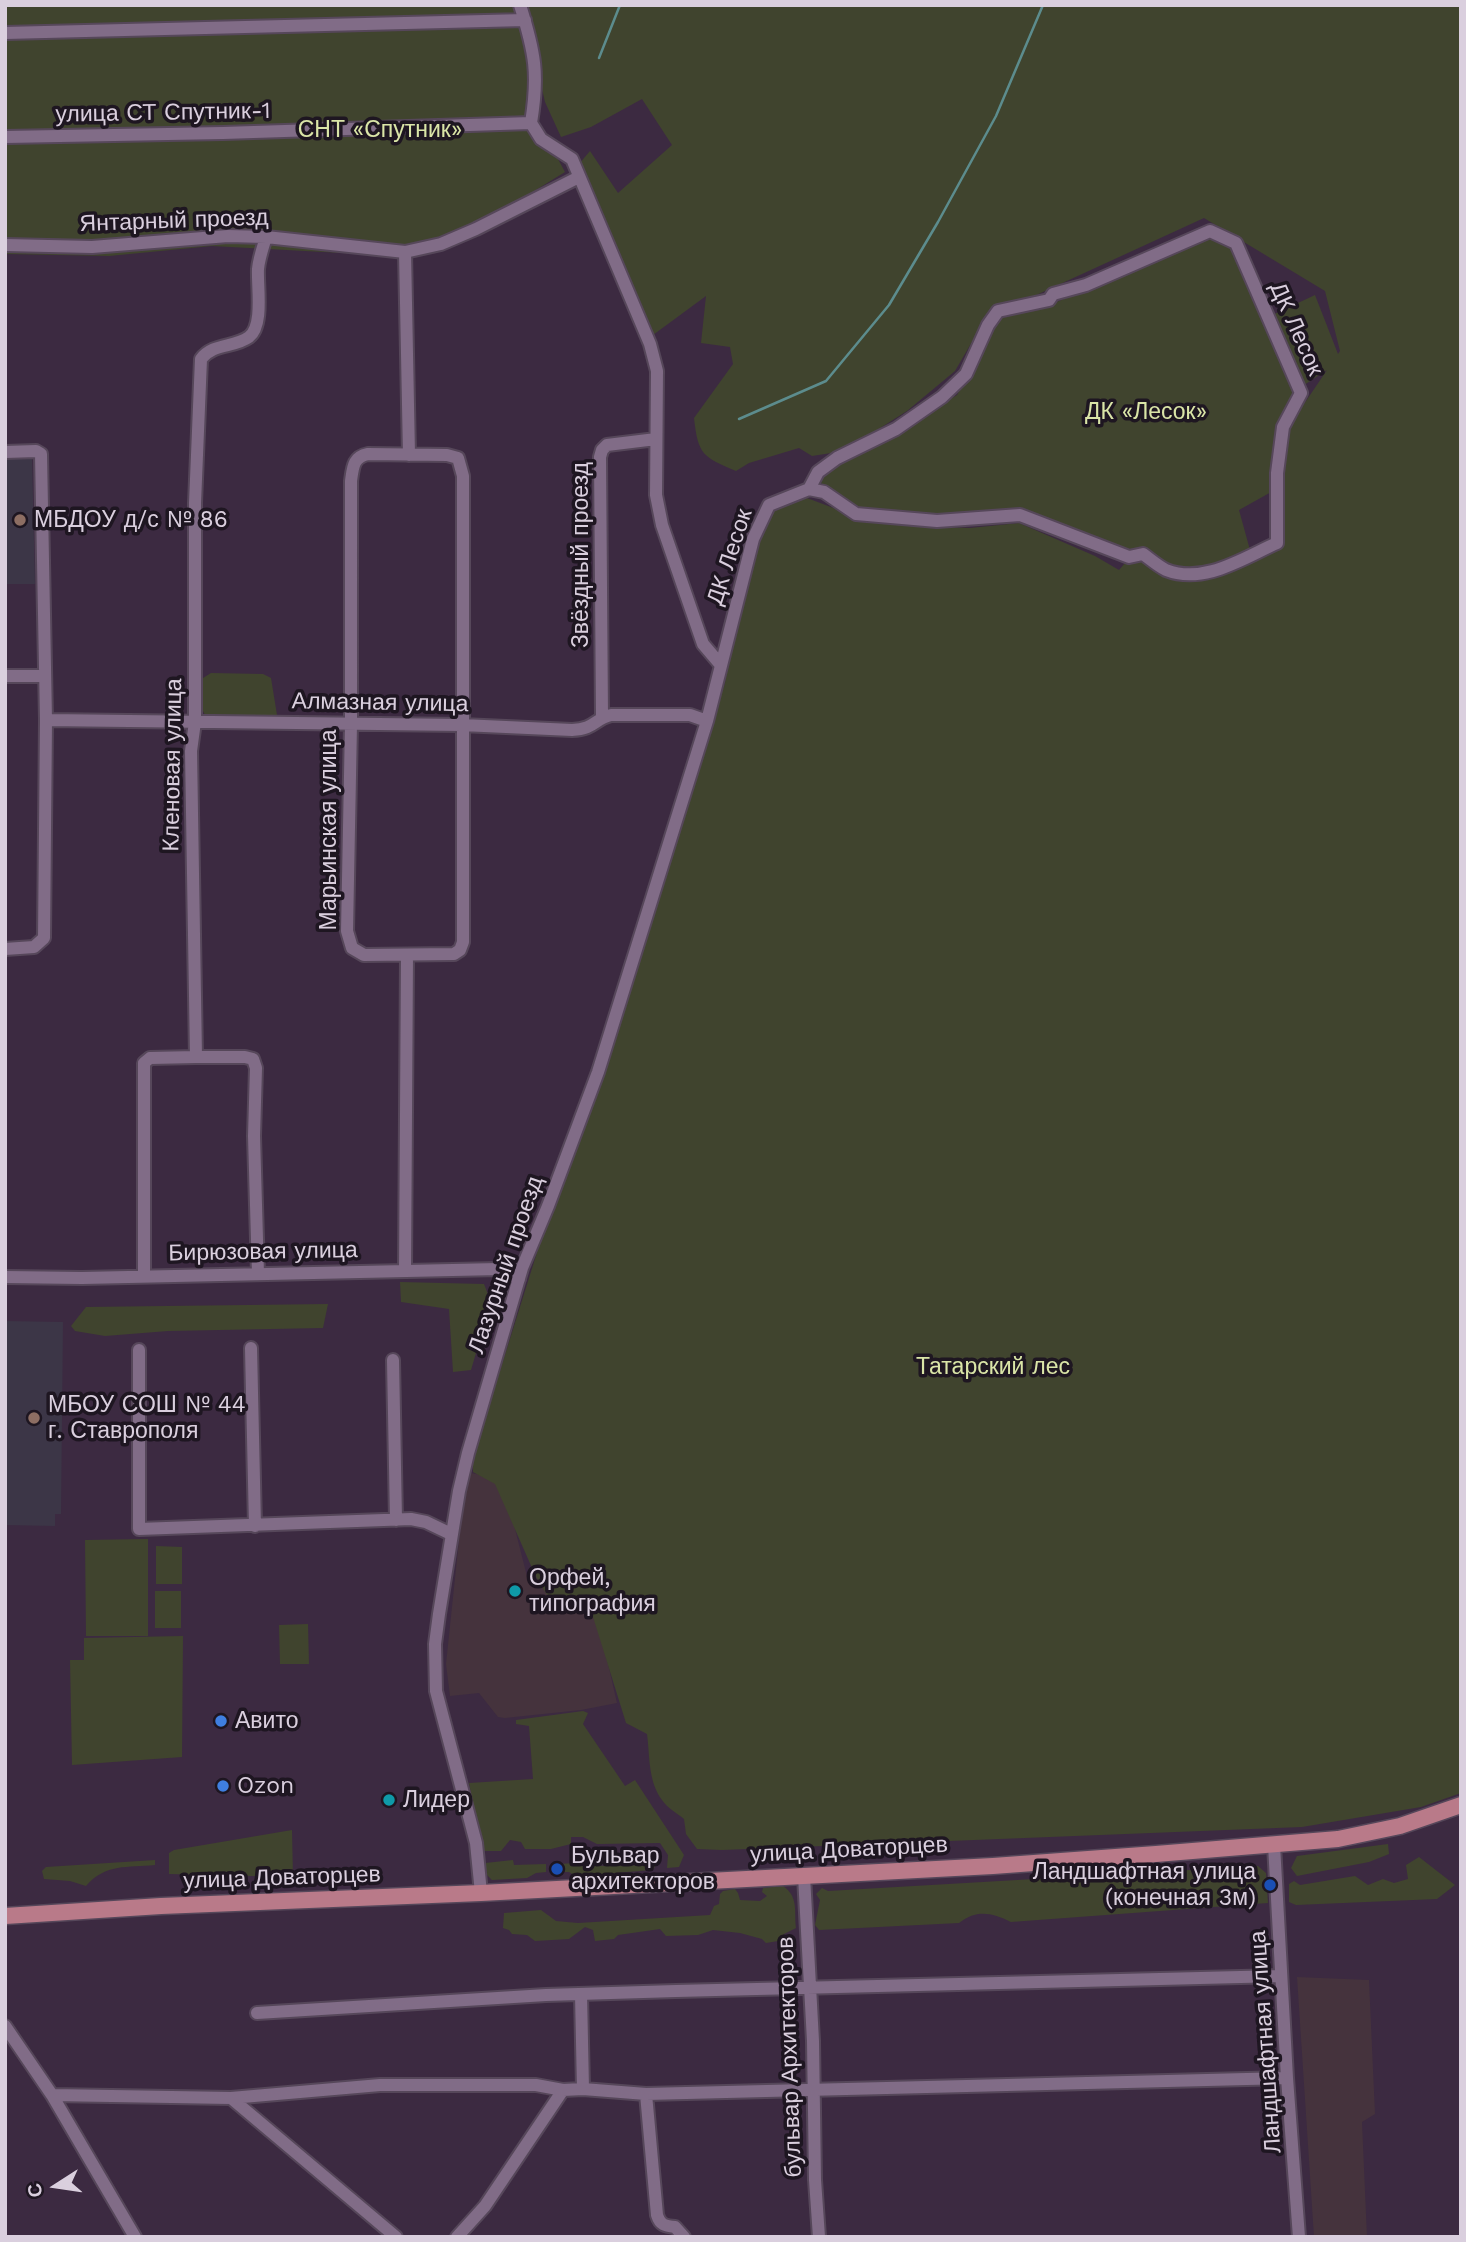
<!DOCTYPE html>
<meta charset="utf-8">
<style>
body{margin:0}
#map{position:relative;width:1466px;height:2242px;overflow:hidden;background:#3c2a41;font-family:"Work Sans",sans-serif}
canvas{display:block}
.frame{position:absolute;inset:0;border:7px solid #dacfde;pointer-events:none}
.north{position:absolute;left:21px;top:2151px;width:70px;height:70px;-webkit-text-stroke:5px #1e1621;paint-order:stroke;rotate:258deg;font-size:19px;font-weight:700;line-height:28px;text-align:center;color:#dacfde}
.north::after{content:'';display:block;margin:auto;width:24px;height:32px;background:#dacfde;clip-path:polygon(50% 0,100% 100%,50% 72%,0 100%)}
</style>
<div id="map">
<canvas width="1466" height="2242"></canvas>
<div class="frame"></div>
<div class="north">С</div>
</div>
<script>
const ctx = document.querySelector('canvas').getContext('2d');
ctx.lineJoin = 'round';
function fill(path, color) { ctx.fillStyle = color; ctx.fill(path, 'evenodd'); }
function trace(path, color, width, dash) { ctx.strokeStyle = color; ctx.lineWidth = width; ctx.lineCap = dash ? 'butt' : 'round'; ctx.setLineDash(dash || []); ctx.stroke(path); }
function write(font, color, halo, rows, align = 'center') {
  ctx.font = font + ' "Work Sans",sans-serif'; ctx.lineWidth = 7; ctx.setLineDash([]); ctx.textBaseline = 'middle'; ctx.strokeStyle = halo; ctx.fillStyle = color; for (const [text, x, y, turn = 0] of rows) {
    ctx.save(); ctx.translate(x, y); ctx.rotate((+turn || 0) * Math.PI / 180); ctx.textAlign = isNaN(turn) ? turn : align; if (halo) ctx.strokeText(text, 0, 0); ctx.fillText(text, 0, 0); ctx.restore();
  }
}
const industrial = new Path2D(`
 M 470,1473 L 502,1478 L 529,1584 L 594,1603 L 617,1703 L 581,1710 L 505,1718 L 498,1717 L 479,1693 L 450,1696 L 446,1664 L 461,1521 Z
 M 1297,1977 L 1369,1980 L 1375,2114 L 1362,2122 L 1367,2237 L 1314,2237 Z`);
const education = new Path2D(`
 M 5,456 L 32,456 L 35,584 L 5,584 Z
 M 5,1321 L 63,1322 L 61,1514 L 55,1514 L 55,1526 L 5,1525 Z`);
const green = new Path2D(`
 M 5,5 L 1461,5 L 1461,1793 L 1421,1807 L 1302,1827 L 722,1850 L 697,1849 L 686,1834 L 684,1819 C 677,1813 667,1808 662,1800 C 648,1781 650,1757 647,1734 L 626,1723 L 589,1604 L 566,1597 L 547,1595 L 536,1577 L 495,1484 L 473,1472 L 473,1457 L 544,1230 L 725,683 C 736,627 747,550 779,502 L 807,498 L 852,515 L 943,527 L 970,528 L 1019,523 L 1095,556 L 1119,570 L 1125,563 L 1137,561 L 1172,567 L 1139,548 L 1129,551 L 1015,511 L 935,518 L 857,510 L 824,489 L 819,478 L 845,459 L 904,428 L 957,395 L 998,319 L 1047,306 L 1212,237 L 1236,252 L 1266,318 L 1315,295 L 1338,354 L 1340,351 L 1325,291 L 1204,218 L 1032,297 L 990,311 L 955,371 L 907,411 L 844,451 L 812,456 L 799,448 L 749,463 L 736,471 C 703,457 698,455 694,418 L 733,364 L 730,347 L 701,343 L 706,296 L 653,335 L 579,164 L 590,151 L 618,193 L 672,145 L 642,99 L 591,127 L 561,137 L 545,102 L 530,38 L 513,6 L 528,41 L 532,69 L 527,114 L 528,131 L 558,159 L 565,172 L 447,245 L 398,256 L 212,246 L 109,256 L 5,254 ZM 1327,370 L 1289,426 L 1280,483 L 1279,548 L 1220,575 L 1200,571 L 1250,550 L 1239,510 L 1273,491 L 1295,391 Z
 M 211,673 L 263,674 L 271,678 L 277,715 L 274,717 L 205,715 L 203,711 L 203,678 Z
 M 400,1282 L 484,1284 L 491,1302 L 471,1370 L 453,1372 L 449,1309 L 401,1302 Z
 M 328,1304 L 323,1328 L 168,1331 L 105,1336 L 75,1331 L 71,1326 L 86,1307 Z
 M 148,1539 L 148,1636 L 86,1636 L 85,1540 Z
 M 156,1546 L 182,1547 L 182,1584 L 156,1584 Z
 M 155,1591 L 181,1591 L 181,1628 L 155,1628 Z
 M 308,1624 L 309,1664 L 280,1664 L 279,1625 Z
 M 183,1636 L 182,1757 L 72,1765 L 70,1660 L 84,1660 L 84,1638 Z
 M 583,1711 L 588,1713 L 583,1724 L 625,1786 L 635,1780 L 684,1855 L 679,1867 L 667,1868 L 668,1855 L 660,1843 L 597,1844 L 583,1837 L 571,1837 L 571,1844 L 551,1849 L 525,1849 L 521,1842 L 510,1840 L 501,1851 L 482,1851 L 469,1783 L 533,1779 L 529,1726 L 516,1724 L 516,1720 Z
 M 292,1830 L 293,1877 L 169,1874 L 169,1853 L 174,1850 Z
 M 1388,1844 L 1389,1854 L 1369,1862 L 1297,1876 L 1291,1868 L 1297,1856 Z
 M 1419,1857 L 1455,1885 L 1437,1899 L 1296,1905 L 1289,1902 L 1289,1884 L 1294,1881 L 1300,1885 L 1355,1876 L 1368,1885 L 1383,1879 L 1394,1883 L 1408,1879 L 1406,1865 Z
 M 652,1858 L 657,1863 L 653,1870 L 575,1876 L 569,1872 L 559,1872 L 559,1864 L 591,1862 L 594,1866 L 652,1865 Z
 M 155,1860 L 155,1865 C 127,1868 106,1863 86,1886 L 70,1881 L 44,1879 L 42,1871 L 46,1867 Z
 M 513,1860 L 514,1865 L 546,1864 L 546,1872 L 536,1873 L 527,1878 L 492,1880 L 487,1875 L 485,1863 Z
 M 1258,1866 L 1266,1873 L 1268,1903 L 1011,1922 C 992,1913 977,1909 959,1923 L 819,1930 L 815,1925 L 820,1900 L 816,1894 L 822,1888 L 828,1891 Z
 M 783,1886 C 799,1897 794,1911 796,1928 L 784,1934 L 778,1941 L 766,1943 L 762,1939 L 740,1933 L 713,1930 L 698,1935 L 666,1936 L 660,1929 L 618,1935 L 614,1939 L 595,1941 L 593,1930 L 585,1927 L 569,1939 L 535,1941 L 527,1935 L 512,1934 L 509,1930 L 503,1928 L 504,1913 L 541,1910 L 556,1921 L 578,1923 L 710,1915 L 714,1906 L 719,1904 L 720,1894 L 723,1891 L 735,1889 L 738,1893 L 740,1900 L 760,1901 L 767,1896 L 762,1892 L 763,1888 Z`);
const stream = new Path2D(`
 M 599,58 L 620,5
 M 739,419 L 826,381 L 889,305 L 938,222 L 996,116 L 1043,5`);
const minor = new Path2D(`
 M 520,5 C 535,53 539,74 531,123 L 541,139 L 572,159 L 650,344 L 657,371 L 656,495 L 662,525 L 703,644 L 720,664
 M 5,33 L 525,20
 M 5,137 L 223,133 L 531,123
 M 5,245 L 92,247 L 228,236 L 266,237 L 405,252 L 441,244 L 476,229 L 579,177
 M 405,252 L 409,455
 M 5,452 L 36,451 L 41,454 L 46,720 L 44,938 L 34,947 L 5,949
 M 368,454 L 447,455 L 458,458 L 463,476 L 463,942 L 460,950 L 454,954 L 364,955 L 352,948 L 347,931 L 351,724 L 351,481 C 353,467 353,457 368,454 Z
 M 5,676 L 45,676
 M 602,717 L 600,457 L 602,450 L 607,445 L 656,439
 M 46,720 L 462,725 L 572,730 C 595,729 594,719 611,715 L 690,715 L 707,721
 M 405,1271 L 407,955
 M 258,1274 L 254,1136 L 256,1068 L 253,1059 L 245,1057 L 196,1057 L 191,751 L 195,722 L 195,503 L 201,359 C 213,343 234,348 249,337 C 264,326 257,286 258,269 C 259,258 263,247 266,237
 M 144,1276 L 144,1063 L 150,1058 L 196,1057
 M 5,1277 L 82,1278 L 499,1269 L 519,1279
 M 251,1348 L 255,1526
 M 139,1350 L 139,1529 L 411,1519 L 426,1522 L 451,1534
 M 393,1360 L 396,1520
 M 1274,1845 L 1287,2078 L 1299,2237
 M 804,1876 L 813,2041 L 815,2180 L 819,2237
 M 481,1893 L 476,1843 L 436,1691 L 435,1644 L 439,1614 L 459,1491 L 468,1453 L 522,1268 L 548,1206 L 598,1072 L 707,721 L 753,539 L 769,505 L 809,489 L 818,472 L 837,458 L 896,429 L 942,397 L 966,374 L 988,325 L 998,311 L 1049,300 L 1053,294 L 1086,285 L 1210,231 L 1236,243 L 1301,393 L 1283,427 L 1277,473 L 1277,543 C 1243,558 1204,585 1166,570 C 1158,566 1150,559 1143,554 L 1129,557 L 1020,515 L 937,521 L 856,514 L 824,492 L 809,489
 M 257,2013 L 546,1995 L 676,1991 L 1281,1976
 M 5,2026 L 52,2095 L 135,2237
 M 583,2089 L 646,2094 L 657,2215 C 660,2225 665,2226 675,2227 L 684,2237
 M 646,2094 L 1287,2078
 M 52,2095 L 231,2098 L 380,2085 L 536,2085 L 563,2090 L 583,2089 L 581,1994
 M 231,2098 L 396,2237
 M 457,2237 L 485,2206 L 563,2090`);
const major = new Path2D(`
 M 5,1916 L 161,1906 L 481,1893 L 993,1866 L 1156,1854 L 1338,1839 L 1400,1826 L 1461,1805`);
const markers = [
 [20,520,7,"#8d6e63"],
 [34,1418,7,"#8d6e63"],
 [515,1591,7,"#0f9aa8"],
 [221,1721,7,"#3f7fe0"],
 [223,1786,7,"#3f7fe0"],
 [389,1800,7,"#0f9aa8"],
 [557,1869,7,"#1a4fb4"],
 [1270,1885,7,"#1a4fb4"]
];
const streetNames = [
 ["улица СТ Спутник-1",163,113,-1],
 ["Янтарный проезд",174,221,-2],
 ["ДК Лесок",1296,329,66],
 ["Звёздный проезд",581,555,-90],
 ["ДК Лесок",730,557,-72],
 ["Алмазная улица",380,703,1],
 ["Кленовая улица",173,765,-89],
 ["Марьинская улица",329,830,-90],
 ["Бирюзовая улица",263,1252,-1],
 ["Лазурный проезд",506,1265,-71],
 ["улица Доваторцев",849,1850,-3],
 ["улица Доваторцев",282,1878,-2],
 ["Ландшафтная улица",1266,2042,-94],
 ["бульвар Архитекторов",790,2057,-92]
];
const parkNames = [
 ["СНТ «Спутник»",380,130],
 ["ДК «Лесок»",1146,412],
 ["Татарский лес",993,1367]
];
const poiNames = [
 ["МБДОУ д/с № 86",34,520],
 ["МБОУ СОШ № 44",48,1405],
 ["г. Ставрополя",48,1431],
 ["Орфей,",529,1578],
 ["типография",529,1604],
 ["Авито",235,1721],
 ["Ozon",237,1786],
 ["Лидер",403,1800],
 ["Бульвар",571,1856],
 ["архитекторов",571,1882],
 ["Ландшафтная улица",1256,1872,"right"],
 ["(конечная 3м)",1256,1898,"right"]
];
fill(industrial, '#45333d');
fill(education, '#3c3647');
fill(green, '#40442e');
trace(stream, '#5c8c8d', 2.5);
trace(minor, '#56475a', 16);
trace(major, '#56475a', 19);
trace(minor, '#816c87', 12);
trace(major, '#b97a89', 16);
for (const [x, y, r, color] of markers) { const dot = new Path2D(); dot.arc(x, y, r, 0, 2 * Math.PI); ctx.fillStyle = color; ctx.fill(dot); trace(dot, '#1e1621', 2.5); }
write('23px', '#dacfde', '#1e1621', streetNames);
write('23px', '#dae5a7', '#1e1621', parkNames);
write('23px', '#dacfde', '#1e1621', poiNames, 'left');
</script>
